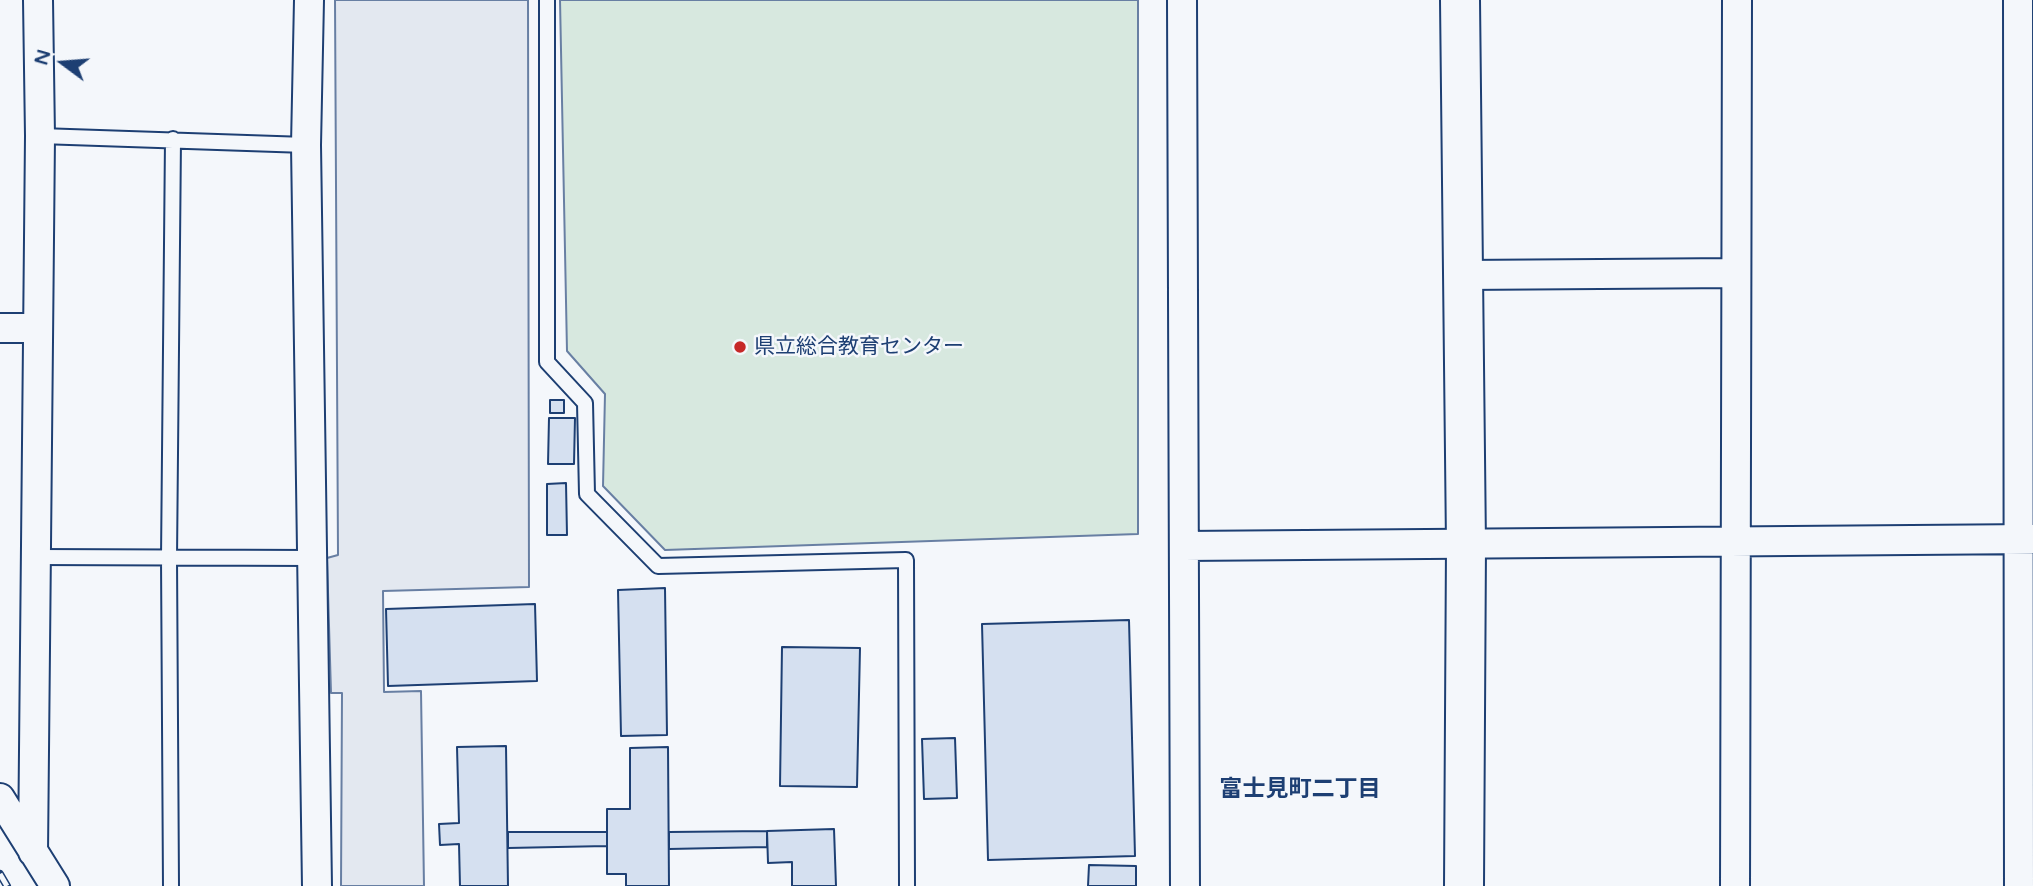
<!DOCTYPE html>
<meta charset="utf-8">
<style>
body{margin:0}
#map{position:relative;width:2033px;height:886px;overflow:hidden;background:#f4f7fb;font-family:"Varela Round",sans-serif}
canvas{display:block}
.north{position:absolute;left:28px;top:28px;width:70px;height:70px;-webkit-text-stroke:5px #f4f7fb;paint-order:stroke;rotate:286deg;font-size:19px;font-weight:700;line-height:28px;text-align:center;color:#1d3f73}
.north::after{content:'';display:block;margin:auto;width:24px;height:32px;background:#1d3f73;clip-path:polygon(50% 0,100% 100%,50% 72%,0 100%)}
</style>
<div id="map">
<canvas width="2033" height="886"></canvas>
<div class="north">N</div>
</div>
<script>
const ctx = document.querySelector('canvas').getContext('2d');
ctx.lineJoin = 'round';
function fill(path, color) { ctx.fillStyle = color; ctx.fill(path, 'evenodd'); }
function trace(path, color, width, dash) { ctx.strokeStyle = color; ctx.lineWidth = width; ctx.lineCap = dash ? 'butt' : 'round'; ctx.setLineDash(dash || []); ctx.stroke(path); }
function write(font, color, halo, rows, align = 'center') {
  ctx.font = font + ' "Varela Round","Noto Sans JP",sans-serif'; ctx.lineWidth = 5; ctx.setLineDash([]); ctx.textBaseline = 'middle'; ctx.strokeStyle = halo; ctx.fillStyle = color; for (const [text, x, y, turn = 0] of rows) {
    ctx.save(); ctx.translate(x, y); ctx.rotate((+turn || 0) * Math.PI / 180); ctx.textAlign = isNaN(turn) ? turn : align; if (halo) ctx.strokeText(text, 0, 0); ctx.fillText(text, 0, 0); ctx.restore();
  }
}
const green = new Path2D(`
 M 560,0 L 1138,0 L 1138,534 L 665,550 L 603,486 L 605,394 L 567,351 Z`);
const parking = new Path2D(`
 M 335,0 L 528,0 L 529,587 L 383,591 L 384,692 L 421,691 L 424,886 L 341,886 L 342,693 L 331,693 L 327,558 L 338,555 Z`);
const building = new Path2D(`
 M 550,400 L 564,400 L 564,413 L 550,413 Z
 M 549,418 L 575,418 L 574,464 L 548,464 Z
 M 566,483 L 567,535 L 547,535 L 547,484 Z
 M 665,588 L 667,735 L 621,736 L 618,590 Z
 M 535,604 L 537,681 L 388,686 L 386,609 Z
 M 1129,620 L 1135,856 L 988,860 L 982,624 Z
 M 782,647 L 860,648 L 857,787 L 780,786 Z
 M 955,738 L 957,798 L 924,799 L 922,739 Z
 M 506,746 L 508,886 L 460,886 L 459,844 L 440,845 L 439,824 L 459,823 L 457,747 Z
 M 668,747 L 669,886 L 626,886 L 626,874 L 607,874 L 607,809 L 630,809 L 630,748 Z
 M 834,829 L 836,886 L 792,886 L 792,862 L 768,863 L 767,831 Z
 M 767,831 L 767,847 L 669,849 L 669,832 Z
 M 508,832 L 607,832 L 607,846 L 508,848 Z
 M 1089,865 L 1136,866 L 1136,886 L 1088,886 Z`);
const lane = new Path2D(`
 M 547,0 L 547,362 L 585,403 L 587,494 L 658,566 L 906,560 L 907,886
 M 40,136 L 306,145
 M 35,557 L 313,558
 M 171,886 L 169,558 L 173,139`);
const street = new Path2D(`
 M 309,0 L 306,145 L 317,886
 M 1182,0 L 1185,886
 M 2018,0 L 2019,886
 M 1463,275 L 1736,273
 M 0,328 L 37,328
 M 1184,546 L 2033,539
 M 0,798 L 55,886
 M 33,852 L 40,136 L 38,0
 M 1735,886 L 1737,0`);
const secondary = new Path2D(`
 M 1460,0 L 1466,545 L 1464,886`);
const rail = new Path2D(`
 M 0,874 L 7,886`);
const markers = [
 [740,347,7,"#c62828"]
];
const poiNames = [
 ["県立総合教育センター",754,347]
];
const neighbourhoodNames = [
 ["富士見町二丁目",1300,790]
];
fill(green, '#d7e8df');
trace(green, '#687fa3', 2);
fill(parking, '#e3e8f0');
trace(parking, '#687fa3', 2);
fill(building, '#d5e0f0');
trace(building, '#1d3f73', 2);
trace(lane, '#1d3f73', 18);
trace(street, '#1d3f73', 32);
trace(secondary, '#1d3f73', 42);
trace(lane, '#f4f7fb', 14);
trace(street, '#f4f7fb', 28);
trace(secondary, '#f4f7fb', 38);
trace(rail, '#1d3f73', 8);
trace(rail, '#f4f7fb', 5, [16]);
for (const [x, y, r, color] of markers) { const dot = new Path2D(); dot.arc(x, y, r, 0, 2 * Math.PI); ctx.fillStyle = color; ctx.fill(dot); trace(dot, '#f4f7fb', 2.5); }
write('21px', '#1d3f73', '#f4f7fb', poiNames, 'left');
write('bold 23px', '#1d3f73', '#f4f7fb', neighbourhoodNames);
</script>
